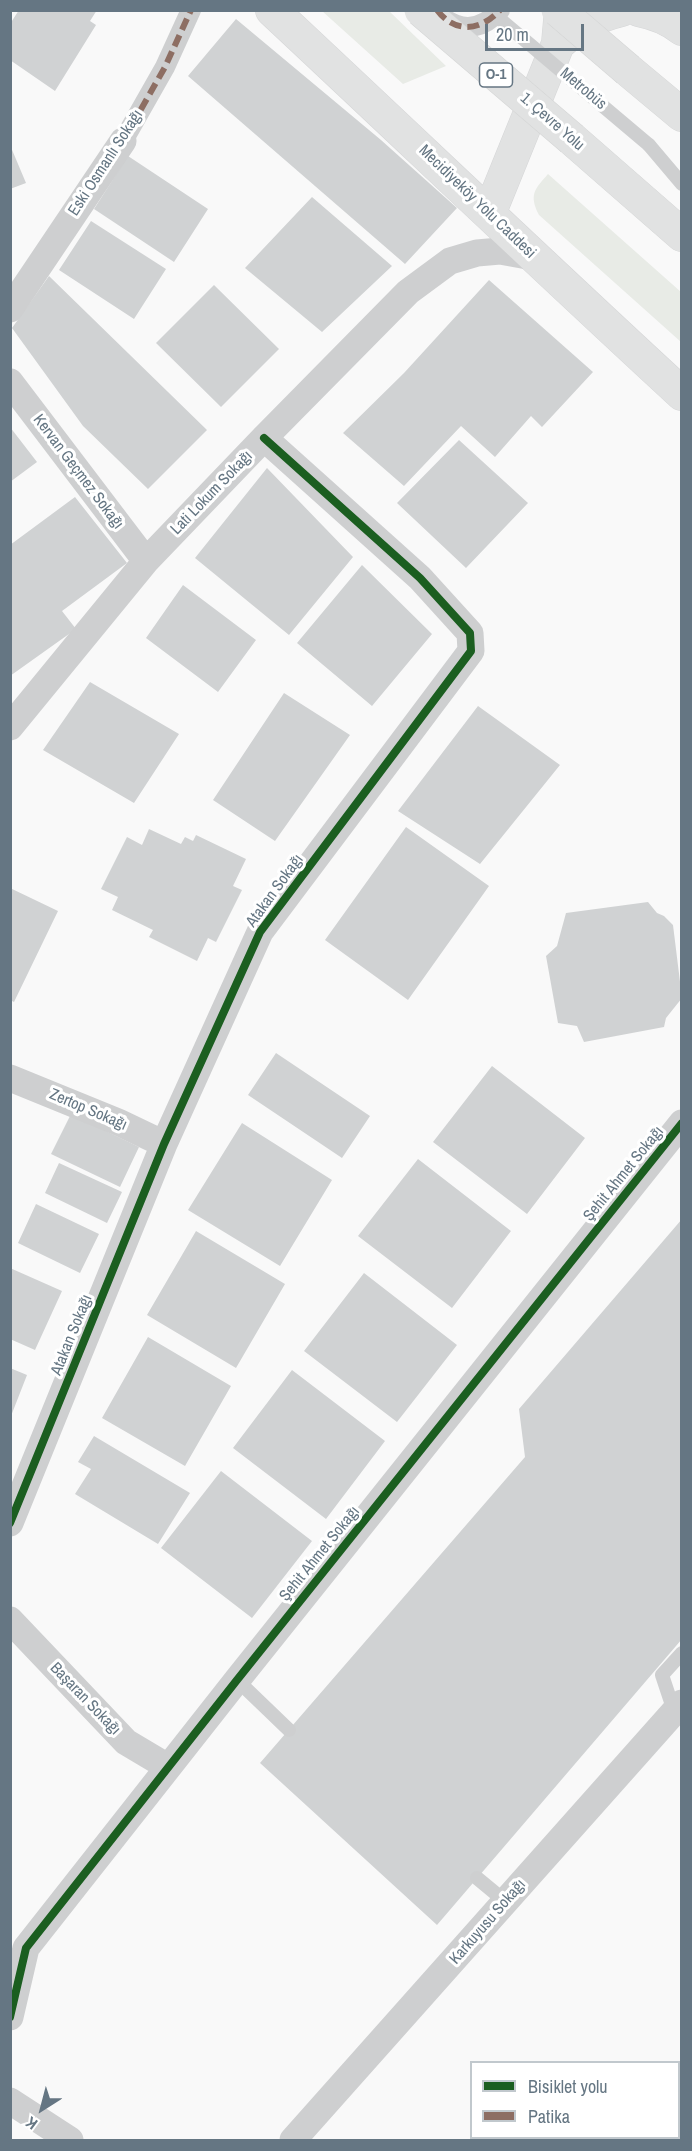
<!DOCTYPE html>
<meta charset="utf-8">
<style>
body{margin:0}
#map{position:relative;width:692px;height:2151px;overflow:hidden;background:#f9f9f9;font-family:"Archivo Narrow",sans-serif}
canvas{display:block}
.frame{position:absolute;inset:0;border:12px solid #657683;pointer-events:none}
.legend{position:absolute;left:470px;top:2061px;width:210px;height:78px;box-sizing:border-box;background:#fff;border:2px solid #c1c8cd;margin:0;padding:8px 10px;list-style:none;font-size:18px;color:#657683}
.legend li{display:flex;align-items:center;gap:12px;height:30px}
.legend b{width:30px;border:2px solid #c1c8cd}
.north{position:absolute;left:12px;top:2079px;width:60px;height:60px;-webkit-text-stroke:4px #fff;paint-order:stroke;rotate:216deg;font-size:16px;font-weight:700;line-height:24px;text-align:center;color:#657683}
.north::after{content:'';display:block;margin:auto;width:21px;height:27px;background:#657683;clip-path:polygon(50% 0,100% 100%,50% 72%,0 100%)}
.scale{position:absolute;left:485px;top:24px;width:99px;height:27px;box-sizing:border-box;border:3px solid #657683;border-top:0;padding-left:8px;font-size:18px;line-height:21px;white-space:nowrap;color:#657683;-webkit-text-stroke:4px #fff;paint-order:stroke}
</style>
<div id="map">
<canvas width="692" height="2151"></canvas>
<div class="frame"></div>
<ul class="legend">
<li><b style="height:8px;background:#1b5e20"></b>Bisiklet yolu</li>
<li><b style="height:8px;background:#8d6e63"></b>Patika</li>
</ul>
<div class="north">K</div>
<div class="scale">20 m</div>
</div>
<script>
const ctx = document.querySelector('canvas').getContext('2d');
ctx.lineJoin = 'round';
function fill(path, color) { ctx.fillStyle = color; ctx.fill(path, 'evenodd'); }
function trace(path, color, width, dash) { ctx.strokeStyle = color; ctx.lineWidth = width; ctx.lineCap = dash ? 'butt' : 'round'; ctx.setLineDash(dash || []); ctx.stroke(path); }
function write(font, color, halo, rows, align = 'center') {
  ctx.font = font + ' "Archivo Narrow",sans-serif'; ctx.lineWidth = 6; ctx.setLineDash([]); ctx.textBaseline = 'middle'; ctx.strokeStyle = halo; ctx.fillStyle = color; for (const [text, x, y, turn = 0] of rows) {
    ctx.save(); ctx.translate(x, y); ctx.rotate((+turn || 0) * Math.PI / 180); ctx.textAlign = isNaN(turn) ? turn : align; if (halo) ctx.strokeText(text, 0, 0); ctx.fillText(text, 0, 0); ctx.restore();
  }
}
const green = new Path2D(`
 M 322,11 L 389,11 L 446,66 L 403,84 Z
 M 548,174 L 681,292 L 681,342 L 539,215 C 529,195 534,190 548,174 Z`);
const building = new Path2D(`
 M 19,10 L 97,10 L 90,21 L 96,25 L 55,91 L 10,60 L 10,24 Z
 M 236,19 L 381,140 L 457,208 L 405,264 L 188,76 Z
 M 10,145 L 26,183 L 10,189 Z
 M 128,156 L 208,209 L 174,262 L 94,209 Z
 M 312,197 L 392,266 L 322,332 L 245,268 Z
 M 91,221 L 166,269 L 134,319 L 59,270 Z
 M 49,276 L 207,430 L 148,489 L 83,426 L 12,328 Z
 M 489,280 L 593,372 L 542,427 L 531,416 L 495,457 L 461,426 L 404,486 L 343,433 L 404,373 Z
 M 214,285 L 279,349 L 221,407 L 156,343 Z
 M 10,427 L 37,462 L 10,482 Z
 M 459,440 L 528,503 L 466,568 L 397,503 Z
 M 267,468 L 353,557 L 289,635 L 195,558 Z
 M 75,497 L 127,563 L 62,611 L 76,629 L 10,676 L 10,545 Z
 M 362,565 L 432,634 L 372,706 L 297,643 Z
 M 183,585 L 256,640 L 218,692 L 146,638 Z
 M 90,682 L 179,734 L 134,803 L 43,750 Z
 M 284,693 L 350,735 L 275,841 L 213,800 Z
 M 478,706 L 560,765 L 480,864 L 398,811 Z
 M 406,827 L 489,886 L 408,1000 L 325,940 Z
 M 149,829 L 181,844 L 185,837 L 193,841 L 196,835 L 246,859 L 233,886 L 242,890 L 216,942 L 208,938 L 197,961 L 149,937 L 153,930 L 112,910 L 118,897 L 101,889 L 127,837 L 142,845 Z
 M 10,888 L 58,911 L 14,1002 L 10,1000 Z
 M 648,902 L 657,913 L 664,916 L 673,925 L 682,998 L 666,1018 L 664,1027 L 584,1042 L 577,1026 L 558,1023 L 546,956 L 557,946 L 566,913 Z
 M 276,1053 L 370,1116 L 342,1158 L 248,1095 Z
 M 492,1066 L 585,1138 L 527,1214 L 433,1142 Z
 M 71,1114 L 139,1147 L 120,1187 L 51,1154 Z
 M 242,1123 L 332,1180 L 280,1266 L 188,1210 Z
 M 418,1159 L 511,1231 L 452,1308 L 358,1236 Z
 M 59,1163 L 122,1192 L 107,1223 L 45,1193 Z
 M 36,1204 L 99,1234 L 80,1273 L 18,1243 Z
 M 682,1219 L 682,1639 L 437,1925 L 260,1763 L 525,1457 L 519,1409 Z
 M 196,1231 L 285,1284 L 236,1368 L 147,1315 Z
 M 10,1268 L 62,1291 L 35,1350 L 10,1339 Z
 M 364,1273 L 457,1345 L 397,1422 L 304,1351 Z
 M 148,1337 L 231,1386 L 185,1466 L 102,1418 Z
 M 10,1368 L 27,1375 L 11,1416 L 10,1416 Z
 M 292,1370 L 385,1441 L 326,1519 L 233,1448 Z
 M 94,1436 L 190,1493 L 158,1544 L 75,1494 L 91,1469 L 78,1462 Z
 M 221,1471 L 312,1541 L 252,1618 L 161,1548 Z`);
const service = new Path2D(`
 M 649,145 L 682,184
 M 237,1680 L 289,1730
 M 674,1711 L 662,1675 L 682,1653
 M 477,1878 L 506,1902`);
const pedestrian = new Path2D(`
 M 445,19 C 465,33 484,28 500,10
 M 123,141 L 165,67 L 191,10`);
const minor = new Path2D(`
 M 10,309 L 123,141
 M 10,382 L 146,561
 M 10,727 L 146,561 L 264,438 L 408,292 L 450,261 L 477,253 L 500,251 L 533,257
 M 10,1078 L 118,1122 L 164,1144
 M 10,1523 L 164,1144 L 260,932 L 471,651 L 470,633 L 420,578 L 264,438
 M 10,1620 L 126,1742 L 168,1767
 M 10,2017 L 26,1948 L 237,1680 L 682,1123
 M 10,2101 L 70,2140
 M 293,2140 L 682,1703
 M 680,2140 L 682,2139`);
const primary = new Path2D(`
 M 272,10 C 409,138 544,267 682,394
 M 639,10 C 654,13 670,19 682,29
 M 558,44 C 579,26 593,17 621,10
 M 489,214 L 558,44 L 561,10`);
const trunk = new Path2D(`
 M 628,70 L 682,115
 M 572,139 L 682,235`);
const serviceBridge = new Path2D(`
 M 489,10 L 649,145`);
const trunkBridge = new Path2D(`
 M 421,10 L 572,139
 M 558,10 L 628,70`);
const quiet = new Path2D(`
 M 437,10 C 455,34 481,31 500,10
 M 123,141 L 165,67 L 191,10`);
const cycleway = new Path2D(`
 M 10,1523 L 164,1144 L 260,932 L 471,651 L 470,633 L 420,578 L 264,438
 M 10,2017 L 26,1948 L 237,1680 L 682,1123`);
const shields = [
 [496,75,33]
];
const shieldNames = [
 ["O-1",496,75]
];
const streetNames = [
 ["Metrobüs",583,89,40],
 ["1. Çevre Yolu",552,122,41],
 ["Eski Osmanlı Sokağı",106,163,-57],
 ["Mecidiyeköy Yolu Caddesi",477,202,44],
 ["Kervan Geçmez Sokağı",78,472,53],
 ["Lati Lokum Sokağı",212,493,-46],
 ["Atakan Sokağı",275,891,-54],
 ["Zertop Sokağı",88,1110,23],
 ["Şehit Ahmet Sokağı",624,1174,-51],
 ["Atakan Sokağı",72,1335,-68],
 ["Şehit Ahmet Sokağı",320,1554,-51],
 ["Başaran Sokağı",85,1699,46],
 ["Karkuyusu Sokağı",488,1922,-49]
];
fill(green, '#e8ebe6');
fill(building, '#d0d2d3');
trace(primary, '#d5d6d7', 34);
trace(trunk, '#d5d6d6', 34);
trace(service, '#cecfd0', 14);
trace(pedestrian, '#cecfd0', 20);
trace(minor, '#cecfd0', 27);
trace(primary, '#e1e2e2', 33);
trace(trunk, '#e1e2e2', 33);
trace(trunkBridge, '#d5d6d6', 34, []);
trace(serviceBridge, '#cecfd0', 14);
trace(trunkBridge, '#e1e2e2', 33);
trace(quiet, '#8d6e63', 6, [12, 6]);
trace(cycleway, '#1b5e20', 8);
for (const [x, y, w] of shields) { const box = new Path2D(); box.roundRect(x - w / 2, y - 12, w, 24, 4.5); ctx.fillStyle = '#fff'; ctx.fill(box); trace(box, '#657683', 1.5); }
write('bold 15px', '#657683', null, shieldNames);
write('16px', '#657683', '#fff', streetNames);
</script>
